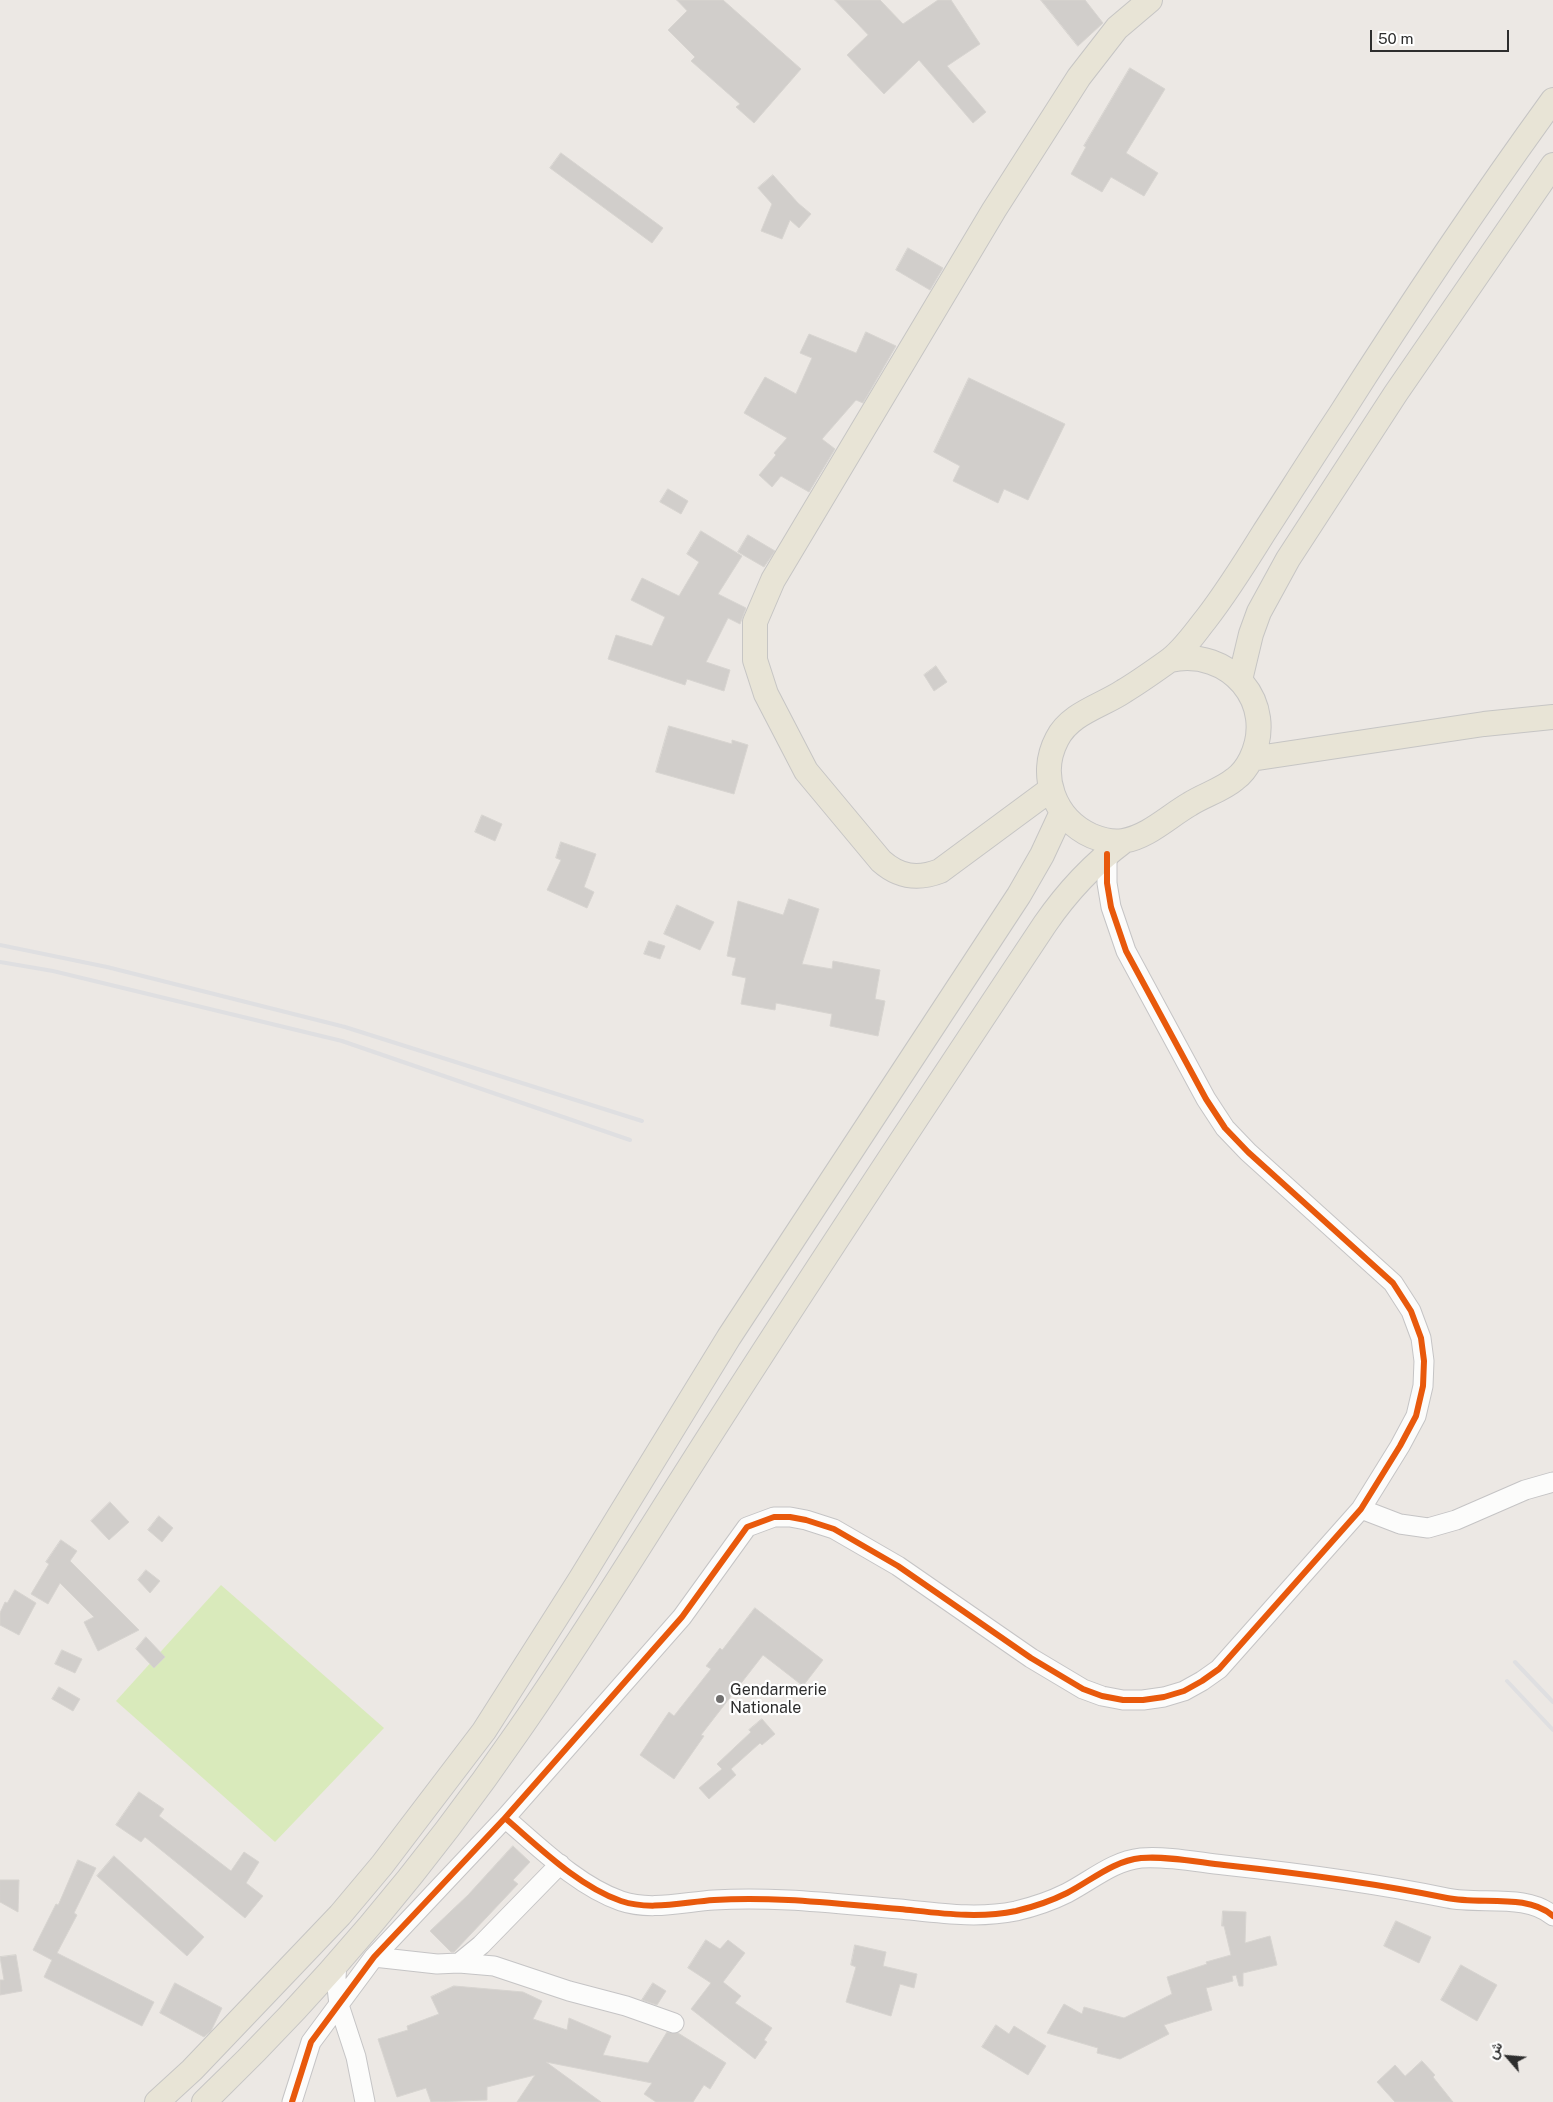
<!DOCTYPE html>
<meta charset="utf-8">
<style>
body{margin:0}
#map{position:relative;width:1553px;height:2102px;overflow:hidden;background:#ece8e4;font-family:"Public Sans",Vazirmatn,sans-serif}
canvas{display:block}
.north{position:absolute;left:1483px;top:2032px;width:50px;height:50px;-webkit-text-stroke:4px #fff;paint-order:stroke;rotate:297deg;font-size:14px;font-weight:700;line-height:20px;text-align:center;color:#2e2e2e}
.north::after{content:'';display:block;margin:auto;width:18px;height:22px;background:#2e2e2e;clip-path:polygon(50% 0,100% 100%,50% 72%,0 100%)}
.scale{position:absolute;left:1370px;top:30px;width:139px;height:22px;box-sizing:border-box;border:2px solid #2e2e2e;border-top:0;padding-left:6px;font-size:15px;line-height:18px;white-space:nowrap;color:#2e2e2e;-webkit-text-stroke:4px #fff;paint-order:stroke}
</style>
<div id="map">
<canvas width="1553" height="2102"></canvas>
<div class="north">ش</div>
<div class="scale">50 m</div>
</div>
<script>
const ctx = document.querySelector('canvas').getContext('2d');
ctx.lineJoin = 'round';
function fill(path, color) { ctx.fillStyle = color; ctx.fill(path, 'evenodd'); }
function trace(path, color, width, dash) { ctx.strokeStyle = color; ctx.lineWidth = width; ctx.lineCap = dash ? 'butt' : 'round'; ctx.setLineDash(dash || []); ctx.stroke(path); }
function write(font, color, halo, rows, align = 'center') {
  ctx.font = font + ' "Public Sans",sans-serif'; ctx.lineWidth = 4.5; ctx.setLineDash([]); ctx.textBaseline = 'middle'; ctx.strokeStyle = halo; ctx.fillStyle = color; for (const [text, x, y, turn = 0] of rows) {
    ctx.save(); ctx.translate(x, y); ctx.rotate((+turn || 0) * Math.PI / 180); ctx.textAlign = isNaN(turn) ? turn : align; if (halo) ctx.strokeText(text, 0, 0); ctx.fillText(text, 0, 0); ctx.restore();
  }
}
const pitch = new Path2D(`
 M 221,1585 L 384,1728 L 275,1842 L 116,1701 Z`);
const building = new Path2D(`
 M 677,0 L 723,0 L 801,69 L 754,123 L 736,107 L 740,104 L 691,61 L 695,57 L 668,30 L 687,11 Z
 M 835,0 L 880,0 L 903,24 L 938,0 L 951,0 L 980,44 L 947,66 L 986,112 L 973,123 L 919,60 L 884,94 L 847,55 L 868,35 Z
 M 1041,0 L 1085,0 L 1103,23 L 1078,46 Z
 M 1130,68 L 1165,89 L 1126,153 L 1158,173 L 1144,196 L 1111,177 L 1102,192 L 1071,174 L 1086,147 L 1084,146 Z
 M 561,153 L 663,228 L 652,243 L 550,168 Z
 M 773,175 L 798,203 L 811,214 L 799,228 L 790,220 L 782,239 L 761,231 L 772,204 L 758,188 Z
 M 908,248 L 943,268 L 930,290 L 896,270 Z
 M 866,332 L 896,346 L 863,403 L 856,400 L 822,439 L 835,449 L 809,492 L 781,476 L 772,487 L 759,475 L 776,455 L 774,453 L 787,438 L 744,413 L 765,377 L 796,394 L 812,358 L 800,353 L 809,334 L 856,353 Z
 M 969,378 L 1065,424 L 1028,500 L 1004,489 L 998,503 L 953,481 L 960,466 L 934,452 Z
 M 668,489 L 688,501 L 681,514 L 660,502 Z
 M 701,531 L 742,556 L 718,594 L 746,608 L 740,624 L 728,618 L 706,662 L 730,670 L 724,691 L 687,679 L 685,685 L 608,659 L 616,635 L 652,646 L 665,617 L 631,600 L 642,578 L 679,596 L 699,562 L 687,554 Z
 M 748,535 L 775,551 L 764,567 L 738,552 Z
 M 936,666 L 947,682 L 934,691 L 924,675 Z
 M 669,726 L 732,744 L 732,740 L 748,745 L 734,794 L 656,772 Z
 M 482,815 L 502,824 L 495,841 L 475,832 Z
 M 561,842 L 596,854 L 584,887 L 594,892 L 587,908 L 547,890 L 561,860 L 556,858 Z
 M 789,899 L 819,909 L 802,964 L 832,969 L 833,961 L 880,970 L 875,999 L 885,1001 L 878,1036 L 830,1026 L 832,1014 L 776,1003 L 775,1010 L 741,1004 L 746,978 L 732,975 L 736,958 L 727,956 L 738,901 L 783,915 Z
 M 677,905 L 714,922 L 700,950 L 664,934 Z
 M 649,941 L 665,946 L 660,959 L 644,954 Z
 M 110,1502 L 129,1522 L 109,1540 L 91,1521 Z
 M 159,1516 L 173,1528 L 162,1542 L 148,1530 Z
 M 61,1540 L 77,1551 L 70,1561 L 139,1630 L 98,1651 L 84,1622 L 94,1617 L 60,1583 L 48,1604 L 31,1594 L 49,1564 L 46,1562 Z
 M 146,1570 L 160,1581 L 150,1593 L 138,1580 Z
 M 15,1590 L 36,1603 L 19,1635 L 0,1625 L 0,1613 L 5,1602 L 7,1603 Z
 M 755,1608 L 823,1660 L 803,1686 L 763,1655 L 701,1735 L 704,1736 L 674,1779 L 640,1755 L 669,1712 L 674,1716 L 711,1669 L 706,1666 L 720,1648 L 722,1650 Z
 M 146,1637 L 165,1657 L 154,1668 L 136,1649 Z
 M 62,1650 L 82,1659 L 75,1673 L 55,1664 Z
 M 59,1687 L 80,1699 L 73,1711 L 52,1699 Z
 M 762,1719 L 775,1734 L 762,1745 L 760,1743 L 731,1769 L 736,1775 L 709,1799 L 699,1788 L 722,1769 L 717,1764 L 751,1732 L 749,1730 Z
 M 139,1792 L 164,1809 L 159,1816 L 231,1871 L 244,1852 L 259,1862 L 246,1883 L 263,1896 L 245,1918 L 145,1837 L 141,1842 L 116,1825 Z
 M 513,1846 L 530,1862 L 513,1880 L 518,1884 L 454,1952 L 451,1952 L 430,1931 L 468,1895 Z
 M 114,1856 L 204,1937 L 187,1956 L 97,1876 Z
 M 78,1860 L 96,1868 L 74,1913 L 77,1915 L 57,1953 L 154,2002 L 142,2026 L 44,1977 L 52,1960 L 33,1950 L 56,1904 L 58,1905 Z
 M 0,1880 L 19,1880 L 18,1912 L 0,1902 Z
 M 1223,1911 L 1246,1912 L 1245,1943 L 1270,1936 L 1277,1965 L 1243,1973 L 1243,1986 L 1239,1986 L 1236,1975 L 1232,1976 L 1233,1981 L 1206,1988 L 1212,2010 L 1164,2025 L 1169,2034 L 1120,2059 L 1097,2053 L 1098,2048 L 1047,2033 L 1064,2004 L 1082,2014 L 1084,2007 L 1124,2018 L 1172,1994 L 1167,1977 L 1207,1964 L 1206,1962 L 1231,1955 L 1224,1926 L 1222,1926 Z
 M 1396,1921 L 1431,1937 L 1419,1963 L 1384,1946 Z
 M 706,1940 L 720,1949 L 728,1940 L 745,1953 L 723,1982 L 741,1996 L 735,2003 L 772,2028 L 764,2040 L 767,2042 L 755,2059 L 691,2009 L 711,1983 L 688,1968 Z
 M 855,1945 L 886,1952 L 883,1966 L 917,1974 L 914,1988 L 900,1984 L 891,2016 L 846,2002 L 856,1967 L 851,1965 Z
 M 16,1955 L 22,1991 L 0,1995 L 0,1980 L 4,1980 L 0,1957 Z
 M 1461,1965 L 1497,1985 L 1477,2021 L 1441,2000 Z
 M 175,1983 L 222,2008 L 211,2031 L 204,2037 L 160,2013 Z
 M 653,1983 L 666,1991 L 657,2005 L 642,2000 Z
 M 454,1986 L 523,1992 L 542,2001 L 533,2019 L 567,2030 L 569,2018 L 611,2036 L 603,2055 L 648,2063 L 667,2032 L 678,2033 L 726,2063 L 710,2089 L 704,2085 L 693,2102 L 656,2102 L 644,2094 L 652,2083 L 546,2062 L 601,2102 L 517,2102 L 535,2075 L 487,2087 L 487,2100 L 431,2102 L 426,2088 L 397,2097 L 378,2039 L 408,2030 L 407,2026 L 439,2014 L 431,1997 Z
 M 996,2025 L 1009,2034 L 1014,2026 L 1046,2046 L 1028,2075 L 982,2047 Z
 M 1422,2061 L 1435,2075 L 1433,2077 L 1453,2102 L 1395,2102 L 1377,2082 L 1395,2065 L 1405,2076 Z`);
const minor = new Path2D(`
 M 1361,1509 L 1400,1524 L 1428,1528 L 1456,1520 L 1525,1490 L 1553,1482
 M 505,1818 C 539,1847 578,1886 621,1901 C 650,1911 684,1902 714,1900 C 776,1896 838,1904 900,1909 C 939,1913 977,1919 1016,1911 C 1033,1907 1051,1901 1067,1893 C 1092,1880 1113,1861 1141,1858 C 1168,1856 1197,1862 1224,1865 C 1298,1873 1374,1883 1447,1898 C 1480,1905 1527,1893 1553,1916
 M 374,1957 L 437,1964 L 459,1963 L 481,1945 L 560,1864
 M 337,1962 L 336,1978 L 339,2005 L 356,2057 L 365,2102
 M 459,1963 L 494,1966 L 569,1991 L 626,2006 L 674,2023
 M 292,2102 L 311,2042 L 374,1957 L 505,1818 L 682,1617 L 747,1527 L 774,1517 L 790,1517 L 806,1520 L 834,1529 L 898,1566 L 1031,1658 L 1083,1689 L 1102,1696 L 1123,1700 L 1143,1700 L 1164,1697 L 1184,1691 L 1202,1681 L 1219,1669 L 1361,1509 L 1400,1446 L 1416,1416 L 1423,1386 L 1424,1361 L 1421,1338 L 1411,1311 L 1393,1283 L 1248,1152 L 1225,1128 L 1206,1099 L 1126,951 L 1111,907 L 1107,883 L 1107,854`);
const major = new Path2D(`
 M 1170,660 C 1229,647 1278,703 1251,759 C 1247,767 1242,774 1235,779 C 1222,790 1204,795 1190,804 C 1169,816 1148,837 1123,841 C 1112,843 1102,840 1092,836 C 1054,819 1038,775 1057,739 C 1070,713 1102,706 1124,691 C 1139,682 1153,672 1167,662 C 1182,652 1194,634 1206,619 C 1227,592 1245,563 1263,534 C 1289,494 1314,454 1340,415 C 1408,308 1479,202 1553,100
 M 1240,680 L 1251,634 L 1259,612 L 1288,559 L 1396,393 L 1553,165
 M 1251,759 L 1484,724 L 1553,717
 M 1051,789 L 940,871 C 917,880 899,877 881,861 L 806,771 L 766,694 L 755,660 L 755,622 L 773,580 L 994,210 L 1079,77 L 1117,28 L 1150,0
 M 157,2102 L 192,2070 L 340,1915 L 382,1865 L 484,1731 L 580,1580 L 729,1337 L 1019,895 L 1042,855 L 1062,812
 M 204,2102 C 321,1990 427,1864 519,1730 C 590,1628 654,1522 721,1418 C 827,1252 936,1088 1045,924 C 1067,892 1092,865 1124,841`);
const rail = new Path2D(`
 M 0,945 L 107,967 L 345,1027 L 642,1121
 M 0,962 L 53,971 L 342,1041 L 630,1140
 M 1515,1662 L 1553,1702
 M 1507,1681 L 1553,1730`);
const cycleway = new Path2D(`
 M 505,1818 C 539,1847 578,1886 621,1901 C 650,1911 684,1902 714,1900 C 776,1896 838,1904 900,1909 C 939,1913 977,1919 1016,1911 C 1033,1907 1051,1901 1067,1893 C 1092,1880 1113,1861 1141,1858 C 1168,1856 1197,1862 1224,1865 C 1298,1873 1374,1883 1447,1898 C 1480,1905 1527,1893 1553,1916
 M 292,2102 L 311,2042 L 374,1957 L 505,1818 L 682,1617 L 747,1527 L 774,1517 L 790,1517 L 806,1520 L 834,1529 L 898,1566 L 1031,1658 L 1083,1689 L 1102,1696 L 1123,1700 L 1143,1700 L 1164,1697 L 1184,1691 L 1202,1681 L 1219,1669 L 1361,1509 L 1400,1446 L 1416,1416 L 1423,1386 L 1424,1361 L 1421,1338 L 1411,1311 L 1393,1283 L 1248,1152 L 1225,1128 L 1206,1099 L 1126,951 L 1111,907 L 1107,883 L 1107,854`);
const markers = [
 [720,1699,5,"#706f6e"]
];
const poiNames = [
 ["Gendarmerie",730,1690],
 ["Nationale",730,1708]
];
fill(pitch, '#d9eabb');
fill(building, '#d1cecb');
trace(building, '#d7d4d0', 1);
trace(minor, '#c5c4c5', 21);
trace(major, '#c6c5c4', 26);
trace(minor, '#fcfcfb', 19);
trace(major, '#e8e4d6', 24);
trace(rail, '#dfdfe1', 4);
trace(cycleway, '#e8590c', 6);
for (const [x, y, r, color] of markers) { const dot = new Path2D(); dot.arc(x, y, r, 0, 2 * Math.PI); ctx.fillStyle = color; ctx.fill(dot); trace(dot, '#fff', 2); }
write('16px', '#2e2e2e', '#fff', poiNames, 'left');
</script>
